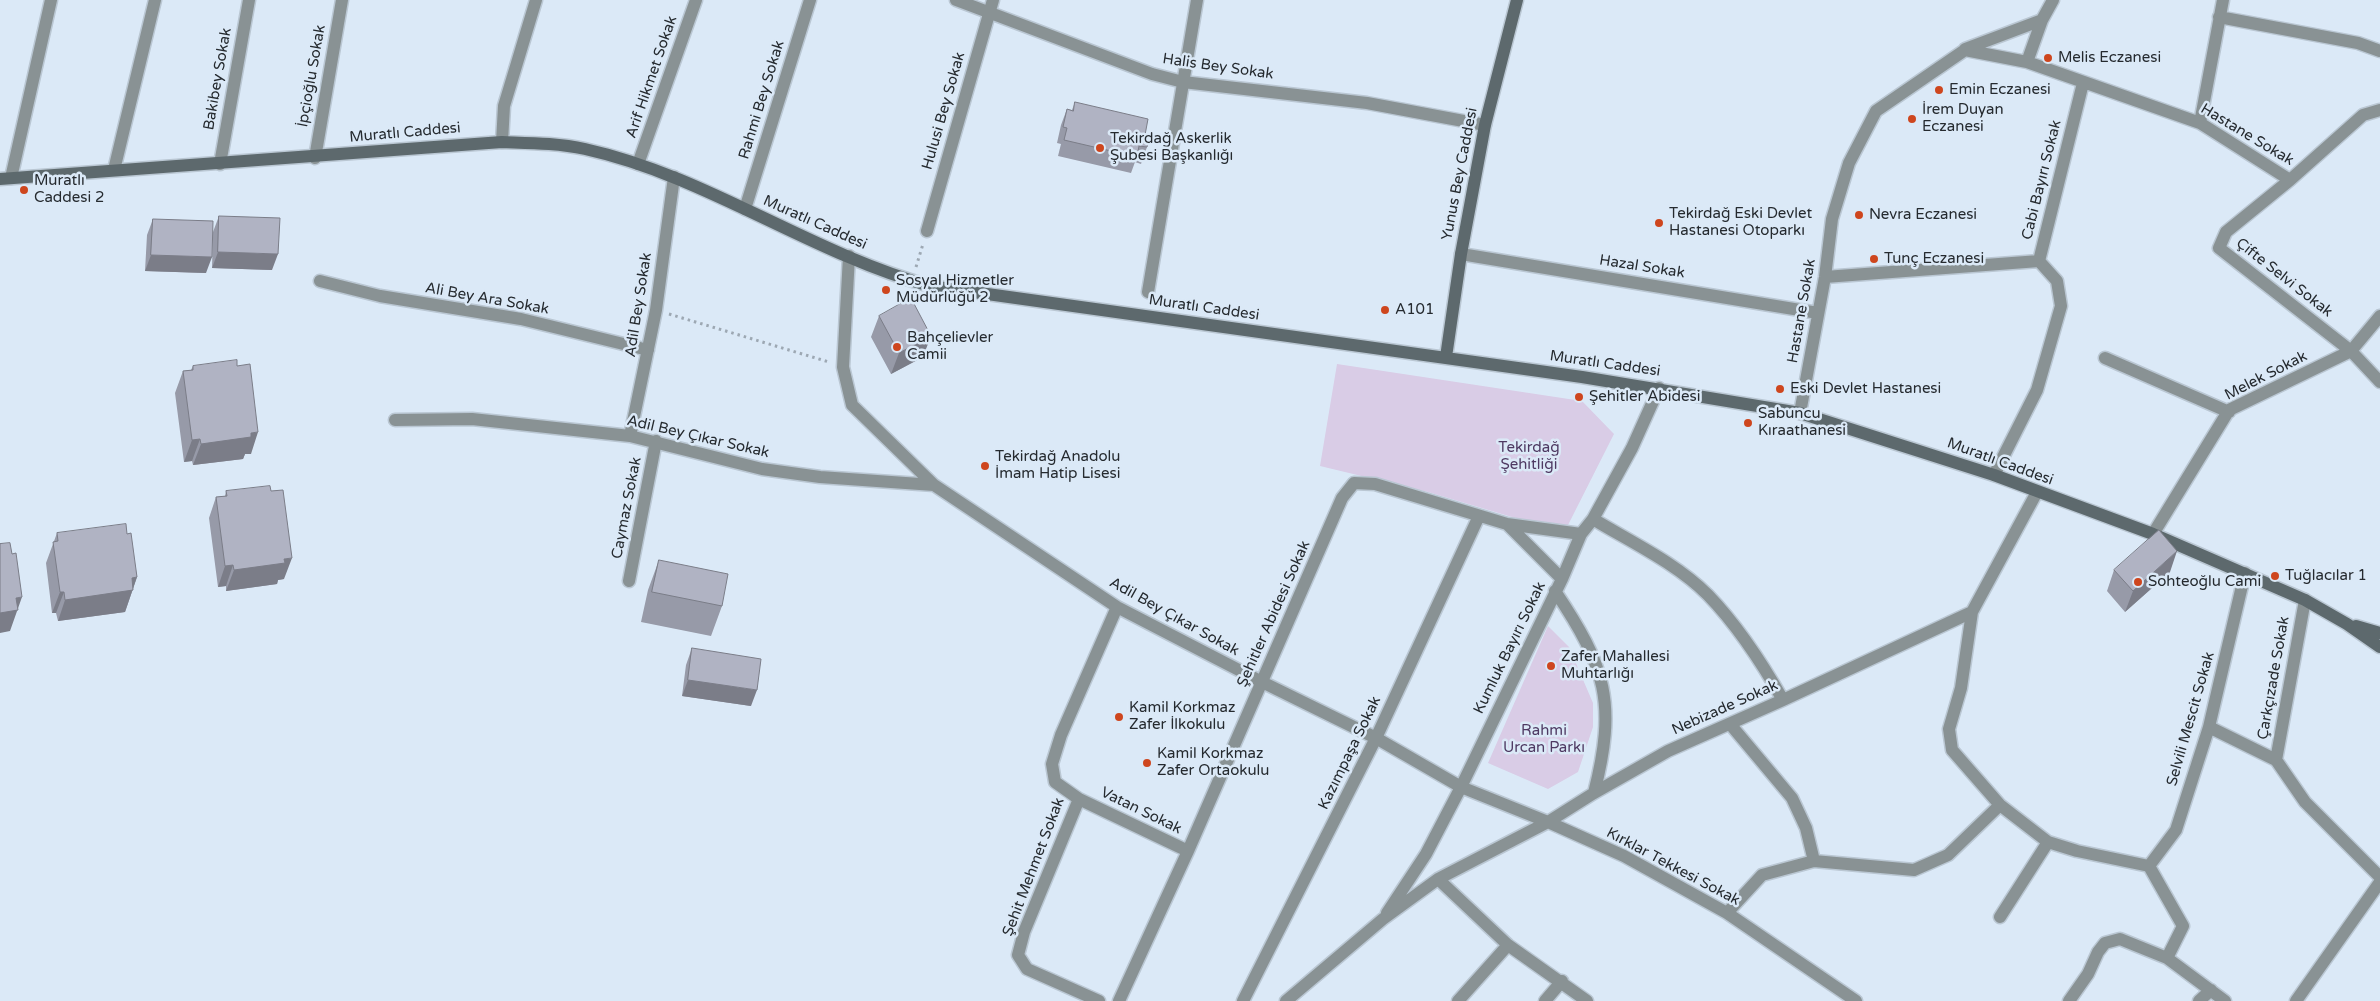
<!DOCTYPE html>
<meta charset="utf-8">
<style>
body{margin:0}
canvas{display:block;background:#dbe9f7}
</style>
<canvas width="2380" height="1001"></canvas>
<script>
const ctx = document.querySelector('canvas').getContext('2d');
ctx.lineJoin = 'round';
function fill(path, color) { ctx.fillStyle = color; ctx.fill(path, 'evenodd'); }
function trace(path, color, width, dash) { ctx.strokeStyle = color; ctx.lineWidth = width; ctx.lineCap = dash ? 'butt' : 'round'; ctx.setLineDash(dash || []); ctx.stroke(path); }
function write(font, color, halo, rows, align = 'center') {
  ctx.font = font + ' "Varela Round",sans-serif'; ctx.lineWidth = 5; ctx.setLineDash([]); ctx.textBaseline = 'middle'; ctx.strokeStyle = halo; ctx.fillStyle = color; for (const [text, x, y, turn = 0] of rows) {
    ctx.save(); ctx.translate(x, y); ctx.rotate((+turn || 0) * Math.PI / 180); ctx.textAlign = isNaN(turn) ? turn : align; if (halo) ctx.strokeText(text, 0, 0); ctx.fillText(text, 0, 0); ctx.restore();
  }
}
const green = new Path2D(`
 M 1337,364 L 1582,401 L 1614,434 L 1568,525 L 1532,523 L 1428,492 L 1320,466 Z
 M 1548,626 L 1569,647 L 1593,703 L 1593,727 L 1578,772 L 1548,789 L 1488,763 Z`);
const path = new Path2D(`
 M 916,267 L 923,244
 M 669,314 L 829,362`);
const street = new Path2D(`
 M 956,0 L 1152,74 L 1183,82 L 1367,103 L 1485,125
 M 2219,17 L 2358,43 L 2380,51
 M 1965,49 L 2042,20 L 2053,0
 M 2027,62 L 2042,20
 M 2200,123 L 2223,0
 M 502,142 L 504,106 L 536,0
 M 315,158 L 342,0
 M 220,164 L 249,0
 M 638,164 L 696,0
 M 114,170 L 155,0
 M 11,178 L 51,0
 M 2290,180 L 2226,232 L 2219,248 L 2351,351 L 2380,382
 M 745,209 L 810,0
 M 927,231 L 993,0
 M 1461,254 L 1818,313
 M 849,256 L 843,367 L 852,405 L 934,485 L 1117,607 L 1262,682 L 1376,738 L 1461,787 L 1548,822 L 1624,856 L 1727,913 L 1856,1001
 M 1825,277 L 2039,261
 M 320,281 L 380,296 L 521,319 L 648,350
 M 1148,292 L 1197,0
 M 2105,358 L 2229,412
 M 1800,413 L 1825,277 L 1832,219 L 1849,163 L 1876,111 L 1965,50 L 2027,62 L 2200,123 L 2290,180 L 2363,115 L 2380,110
 M 395,420 L 472,419 L 630,436 L 762,469 L 820,477 L 934,485
 M 630,436 L 656,310 L 674,177
 M 1994,475 L 2037,390 L 2061,306 L 2057,281 L 2039,261 L 2083,83
 M 1593,519 C 1631,542 1676,563 1708,595 C 1738,626 1762,663 1783,700
 M 1507,524 L 1562,579
 M 2153,534 L 2229,410 L 2351,351 L 2380,316
 M 629,581 L 656,441
 M 1555,591 C 1606,667 1617,703 1594,793
 M 1972,612 L 1961,688 L 1949,729 L 1952,750 L 2000,805 L 2048,842 L 2077,851 L 2149,866 L 2183,926 L 2167,958 L 2225,1001
 M 1730,724 L 1792,798 L 1806,828 L 1814,861
 M 2209,727 L 2276,760 L 2305,802 L 2380,877
 M 2276,760 L 2305,600
 M 1079,799 L 1188,851
 M 2149,866 L 2176,830 L 2209,727 L 2245,573
 M 1438,879 L 1508,945 L 1587,1001
 M 1387,913 L 1426,854 L 1461,787 L 1562,579 L 1581,534 L 1593,519 L 1632,448 L 1659,388
 M 1727,913 L 1762,875 L 1814,861 L 1914,870 L 1948,855 L 2000,805
 M 2000,917 L 2048,842
 M 1099,1001 L 1027,969 L 1018,955 L 1024,932 L 1079,799 L 1055,782 L 1052,764 L 1061,735 L 1117,607
 M 1119,1001 L 1188,851 L 1342,498 L 1354,483 L 1375,484 L 1507,524 L 1581,534
 M 1243,1001 L 1376,738 L 1479,516
 M 1286,1001 L 1383,919 L 1438,879 L 1548,822 L 1594,793 L 1668,751 L 1783,700 L 1972,612 L 2037,492
 M 1458,1001 L 1508,945
 M 1545,1001 L 1562,981
 M 2069,1001 L 2088,974 L 2098,952 L 2105,943 L 2120,939 L 2167,958
 M 2199,1001 L 2211,990
 M 2296,1001 L 2380,882`);
const secondary = new Path2D(`
 M 0,179 L 502,142 C 530,143 557,143 585,149 C 707,176 810,253 930,286 L 1582,377 L 1800,413 L 1994,475 L 2153,534 L 2305,600 L 2347,624 L 2380,647
 M 1446,357 L 1461,254 L 1485,125 L 1517,0
 M 2356,626 L 2380,633`);
const wall = new Path2D(`
 M 1075,102 L 1145,135 L 1147,147 L 1141,164 L 1135,162 L 1131,173 L 1058,156 L 1061,144 L 1057,143 L 1061,125 L 1067,109 L 1072,110 Z
 M 219,216 L 272,270 L 212,268 L 213,232 Z
 M 153,219 L 206,273 L 145,271 L 147,235 Z
 M 879,316 L 923,357 L 891,374 L 871,337 Z
 M 193,366 L 251,454 L 245,454 L 243,459 L 193,465 L 192,461 L 184,462 L 175,393 L 183,371 L 191,370 Z
 M 226,491 L 271,491 L 284,579 L 278,580 L 277,584 L 226,591 L 226,586 L 218,587 L 209,518 L 216,497 L 225,496 Z
 M 57,533 L 127,534 L 137,577 L 125,612 L 58,621 L 56,613 L 52,613 L 46,563 Z
 M 659,560 L 722,606 L 711,636 L 641,622 L 648,590 Z
 M 2114,570 L 2170,572 L 2125,612 L 2107,591 Z
 M 692,648 L 751,706 L 682,696 L 686,665 Z`);
const shadedWall = new Path2D(`
 M 218,252 L 278,254 L 272,270 L 212,268 Z
 M 151,255 L 212,257 L 206,273 L 145,271 Z
 M 931,336 L 923,357 L 891,374 L 899,353 Z
 M 258,432 L 251,454 L 245,454 L 243,459 L 193,465 L 201,444 L 251,433 Z
 M 200,439 L 192,461 L 184,462 L 192,440 Z
 M 2177,551 L 2170,572 L 2125,612 L 2133,591 Z
 M 292,558 L 284,579 L 278,580 L 277,584 L 226,591 L 234,570 L 284,559 Z
 M 233,565 L 226,586 L 218,587 L 225,566 Z
 M 137,577 L 125,612 L 58,621 L 65,600 L 132,578 Z
 M 60,592 L 64,592 L 56,613 L 52,613 Z
 M 22,597 L 10,631 L 0,633 L 0,613 L 16,598 Z
 M 688,680 L 757,690 L 751,706 L 682,696 Z`);
const building = new Path2D(`
 M 1075,102 L 1148,119 L 1145,135 L 1150,136 L 1147,147 L 1139,146 L 1137,157 L 1064,140 L 1067,128 L 1063,127 L 1067,109 L 1073,111 Z
 M 219,216 L 280,218 L 278,254 L 218,252 Z
 M 153,219 L 213,221 L 212,257 L 151,255 Z
 M 911,298 L 931,336 L 899,353 L 879,316 Z
 M 237,360 L 237,366 L 250,364 L 258,432 L 251,433 L 251,437 L 201,444 L 200,439 L 192,440 L 183,371 L 193,370 L 193,366 Z
 M 270,486 L 271,491 L 283,490 L 292,558 L 284,559 L 285,563 L 234,570 L 233,565 L 225,566 L 216,497 L 227,496 L 226,491 Z
 M 126,524 L 127,534 L 131,533 L 137,577 L 132,578 L 133,590 L 65,600 L 64,592 L 60,592 L 53,542 L 58,541 L 57,533 Z
 M 2159,530 L 2177,551 L 2133,591 L 2114,570 Z
 M 10,543 L 12,554 L 16,553 L 22,597 L 16,598 L 18,610 L 0,613 L 0,544 Z
 M 659,560 L 728,574 L 722,606 L 652,592 Z
 M 692,648 L 761,659 L 757,690 L 688,680 Z`);
const markers = [
 [2048,58,5,"#ce461e"],
 [1939,90,5,"#ce461e"],
 [1912,119,5,"#ce461e"],
 [1100,148,5,"#ce461e"],
 [24,190,5,"#ce461e"],
 [1859,215,5,"#ce461e"],
 [1659,223,5,"#ce461e"],
 [1874,259,5,"#ce461e"],
 [886,290,5,"#ce461e"],
 [1385,310,5,"#ce461e"],
 [897,347,5,"#ce461e"],
 [1780,389,5,"#ce461e"],
 [1579,397,5,"#ce461e"],
 [1748,423,5,"#ce461e"],
 [985,466,5,"#ce461e"],
 [2275,576,5,"#ce461e"],
 [2138,582,5,"#ce461e"],
 [1551,666,5,"#ce461e"],
 [1119,717,5,"#ce461e"],
 [1147,763,5,"#ce461e"]
];
const poiNames = [
 ["Melis Eczanesi",2058,58],
 ["Emin Eczanesi",1949,90],
 ["İrem Duyan",1922,110],
 ["Eczanesi",1922,127],
 ["Tekirdağ Askerlik",1110,139],
 ["Şubesi Başkanlığı",1110,156],
 ["Muratlı",34,181],
 ["Caddesi 2",34,198],
 ["Tekirdağ Eski Devlet",1669,214],
 ["Hastanesi Otoparkı",1669,231],
 ["Nevra Eczanesi",1869,215],
 ["Tunç Eczanesi",1884,259],
 ["Sosyal Hizmetler",896,281],
 ["Müdürlüğü 2",896,298],
 ["A101",1395,310],
 ["Bahçelievler",907,338],
 ["Camii",907,355],
 ["Eski Devlet Hastanesi",1790,389],
 ["Şehitler Abidesi",1589,397],
 ["Sabuncu",1758,414],
 ["Kıraathanesi",1758,431],
 ["Tekirdağ Anadolu",995,457],
 ["İmam Hatip Lisesi",995,474],
 ["Tuğlacılar 1",2285,576],
 ["Sohteoğlu Cami",2148,582],
 ["Zafer Mahallesi",1561,657],
 ["Muhtarlığı",1561,674],
 ["Kamil Korkmaz",1129,708],
 ["Zafer İlkokulu",1129,725],
 ["Kamil Korkmaz",1157,754],
 ["Zafer Ortaokulu",1157,771]
];
const streetNames = [
 ["Halis Bey Sokak",1218,67,8],
 ["İpçioğlu Sokak",312,76,-80],
 ["Arif Hikmet Sokak",652,77,-71],
 ["Bakibey Sokak",218,79,-80],
 ["Rahmi Bey Sokak",762,100,-73],
 ["Hulusi Bey Sokak",944,111,-74],
 ["Muratlı Caddesi",405,133,-5],
 ["Hastane Sokak",2247,135,31],
 ["Yunus Bey Caddesi",1460,174,-79],
 ["Cabi Bayırı Sokak",2042,180,-76],
 ["Muratlı Caddesi",815,223,24],
 ["Hazal Sokak",1642,267,9],
 ["Çifte Selvi Sokak",2284,278,38],
 ["Ali Bey Ara Sokak",487,299,10],
 ["Adil Bey Sokak",639,305,-81],
 ["Muratlı Caddesi",1204,308,8],
 ["Hastane Sokak",1802,311,-80],
 ["Muratlı Caddesi",1605,364,8],
 ["Melek Sokak",2266,376,-27],
 ["Adil Bey Çıkar Sokak",698,437,13],
 ["Muratlı Caddesi",2000,462,20],
 ["Caymaz Sokak",627,508,-79],
 ["Şehitler Abidesi Sokak",1274,614,-66],
 ["Adil Bey Çıkar Sokak",1174,617,29],
 ["Kumluk Bayırı Sokak",1510,648,-64],
 ["Çarkçızade Sokak",2274,678,-80],
 ["Nebizade Sokak",1725,708,-24],
 ["Selvili Mescit Sokak",2191,719,-74],
 ["Kazımpaşa Sokak",1350,753,-64],
 ["Vatan Sokak",1141,811,26],
 ["Şehit Mehmet Sokak",1034,867,-69],
 ["Kırklar Tekkesi Sokak",1673,867,28]
];
const parkNames = [
 ["Tekirdağ",1529,448],
 ["Şehitliği",1529,465],
 ["Rahmi",1544,731],
 ["Urcan Parkı",1544,748]
];
fill(green, '#d9cce6');
trace(street, '#bac7d3', 15);
trace(secondary, '#bac7d3', 15);
trace(path, '#9da8b3', 3, [2.5, 4]);
trace(street, '#899294', 12);
trace(secondary, '#5d696d', 12);
fill(wall, '#979aa8');
fill(shadedWall, '#7b7d88');
fill(building, '#b0b3c3');
trace(building, '#7b7d88', 1);
for (const [x, y, r, color] of markers) { const dot = new Path2D(); dot.arc(x, y, r, 0, 2 * Math.PI); ctx.fillStyle = color; ctx.fill(dot); trace(dot, '#dbe9f7', 2); }
write('15px', '#252a2f', '#dbe9f7', poiNames, 'left');
write('15px', '#252a2f', '#dbe9f7', streetNames);
write('15px', '#4e3962', '#dbe9f7', parkNames);
</script>
